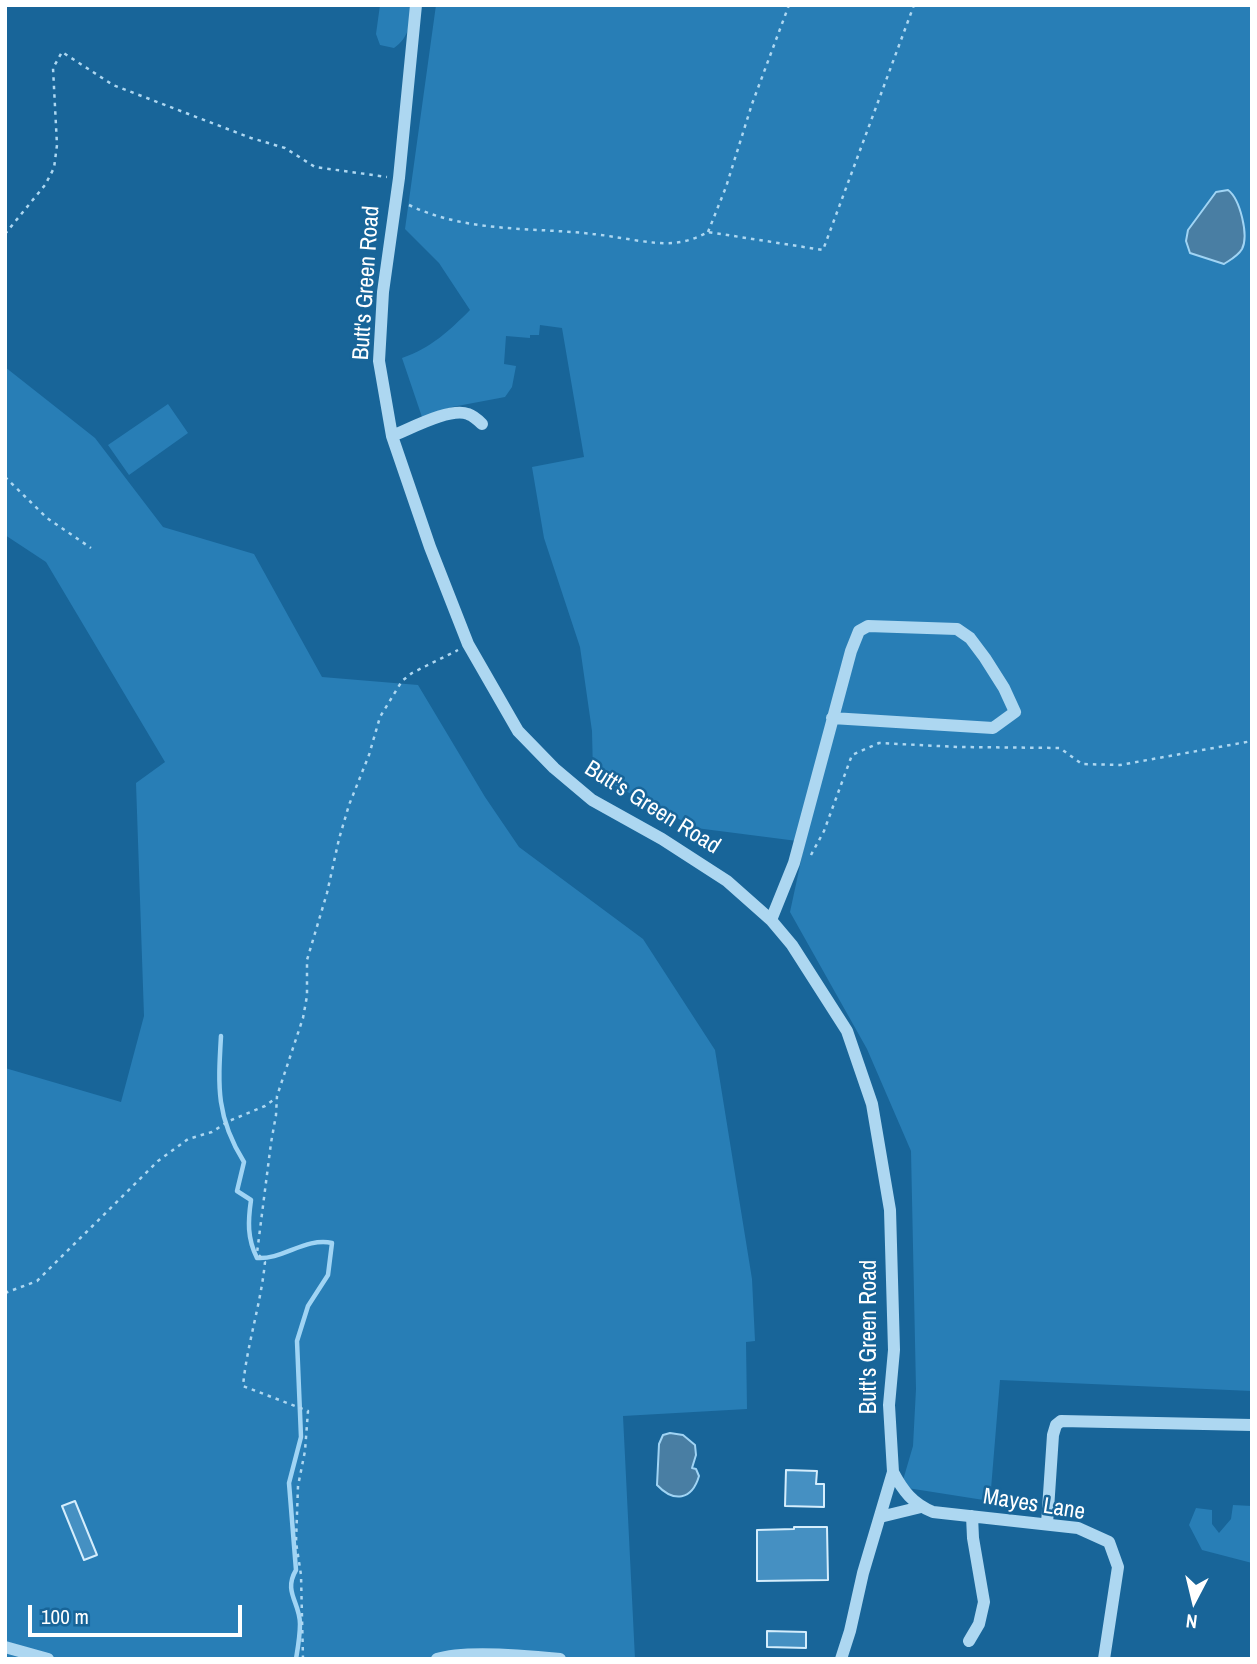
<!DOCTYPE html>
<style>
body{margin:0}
#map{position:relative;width:1257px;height:1664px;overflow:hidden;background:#186599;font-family:"Archivo Narrow",sans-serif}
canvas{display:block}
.frame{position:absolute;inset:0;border:7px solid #fff;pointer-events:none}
.north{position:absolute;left:1159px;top:1566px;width:70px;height:70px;-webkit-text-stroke:5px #186599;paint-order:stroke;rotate:187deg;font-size:19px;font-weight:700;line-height:28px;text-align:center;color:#fff}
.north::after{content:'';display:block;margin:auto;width:24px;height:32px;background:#fff;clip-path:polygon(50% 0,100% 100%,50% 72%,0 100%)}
.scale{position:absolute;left:28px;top:1605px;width:214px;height:32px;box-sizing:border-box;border:4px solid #fff;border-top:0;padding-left:9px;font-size:21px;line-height:24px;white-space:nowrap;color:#fff;-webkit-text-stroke:5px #186599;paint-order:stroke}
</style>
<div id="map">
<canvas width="1257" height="1664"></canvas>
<div class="frame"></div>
<div class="north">N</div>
<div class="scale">100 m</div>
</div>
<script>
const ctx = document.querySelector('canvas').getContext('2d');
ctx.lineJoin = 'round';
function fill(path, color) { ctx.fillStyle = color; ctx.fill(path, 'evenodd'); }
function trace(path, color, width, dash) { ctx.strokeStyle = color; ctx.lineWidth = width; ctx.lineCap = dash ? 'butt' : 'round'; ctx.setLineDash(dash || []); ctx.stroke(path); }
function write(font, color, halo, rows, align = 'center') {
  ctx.font = font + ' "Archivo Narrow",sans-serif'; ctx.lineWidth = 5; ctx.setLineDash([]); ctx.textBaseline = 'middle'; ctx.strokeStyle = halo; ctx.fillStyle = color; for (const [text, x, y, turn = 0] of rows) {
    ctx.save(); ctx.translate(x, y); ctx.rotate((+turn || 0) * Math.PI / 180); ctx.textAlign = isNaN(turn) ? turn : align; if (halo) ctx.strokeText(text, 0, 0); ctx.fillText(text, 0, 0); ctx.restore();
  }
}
const green = new Path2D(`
 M 380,5 L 413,5 C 411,22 409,38 394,48 L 380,45 L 376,34 Z
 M 436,5 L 1252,5 L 1252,1391 L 1000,1380 L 990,1501 L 901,1487 L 913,1446 L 916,1389 L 911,1151 L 867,1049 L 790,912 L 805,842 L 696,828 L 593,774 L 592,731 L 580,647 L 544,538 L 532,467 L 584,457 L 562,328 L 540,325 L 539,335 L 530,335 L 530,338 L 506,336 L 504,364 L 516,366 L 512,387 L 505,397 L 452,407 L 422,417 L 402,358 C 431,348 449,331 470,310 L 439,263 L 405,229 Z
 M 5,367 L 95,438 L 163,527 L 254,554 L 322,677 L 418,685 L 485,797 L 519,847 L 643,939 L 715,1050 L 752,1279 L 755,1341 L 746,1342 L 747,1409 L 623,1416 L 635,1659 L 5,1659 L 5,1068 L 121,1102 L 144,1016 L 136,783 L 165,762 L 46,562 L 5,535 Z
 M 168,404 L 188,433 L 129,475 L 108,445 Z
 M 1233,1505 L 1252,1506 L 1252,1563 L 1202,1550 L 1189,1525 L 1196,1508 L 1212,1510 L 1212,1524 L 1219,1533 L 1231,1519 Z`);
const water = new Path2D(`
 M 1228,190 C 1240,199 1249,235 1242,249 C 1238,256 1230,260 1224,264 L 1190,253 L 1186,241 L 1188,230 L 1216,192 Z
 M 670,1433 L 683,1435 L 695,1445 L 696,1455 L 692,1468 L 696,1469 L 699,1476 C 692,1500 674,1503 657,1485 L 659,1444 L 663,1435 Z`);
const stream = new Path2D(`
 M 221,1036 C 218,1087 216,1117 244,1162 L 237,1191 L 251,1200 C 248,1221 247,1238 257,1258 C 282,1260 306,1237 332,1243 L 328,1275 L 308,1306 L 297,1341 L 301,1437 L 289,1483 L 296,1570 C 283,1592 300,1602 300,1624 C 300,1636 298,1647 296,1659`);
const building = new Path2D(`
 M 786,1470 L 817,1471 L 816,1484 L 824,1484 L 824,1507 L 785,1506 Z
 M 75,1501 L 97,1555 L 84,1560 L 62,1506 Z
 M 794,1527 L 827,1527 L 828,1580 L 757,1581 L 757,1530 L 794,1529 Z
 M 767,1631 L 806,1632 L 806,1648 L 767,1647 Z`);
const path = new Path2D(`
 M 409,205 C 467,233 532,227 593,234 C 615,236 653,245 673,243 C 686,242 697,238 708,232 L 823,250 L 914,5
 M 708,232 L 726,187 L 752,104 L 789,5
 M 5,234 L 45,185 L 54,168 L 57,145 L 53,68 L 62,52 L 113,85 L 251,138 L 285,148 L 315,167 L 387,177
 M 5,477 L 47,518 L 91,548
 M 811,855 L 824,831 L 852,755 L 879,743 L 958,747 L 1060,748 L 1082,764 L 1120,765 L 1252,741
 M 5,1293 L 37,1281 L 158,1161 L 188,1139 L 212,1132 L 229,1121 L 265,1106 L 276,1098
 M 303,1659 L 301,1575 L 296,1542 L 298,1486 L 305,1451 L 308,1411 L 243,1386 C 247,1344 261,1304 265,1262 L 257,1253 L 271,1143 L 276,1115 L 277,1096 L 303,1018 L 307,996 L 307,960 L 327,893 L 339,839 L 349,805 L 369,755 L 380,717 L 402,681 L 412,673 L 458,650`);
const minor = new Path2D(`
 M 416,5 L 399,178 L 383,292 L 379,361 L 392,436 L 430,547 L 468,644 L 518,731 L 554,768 L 592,800 L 662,839 L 727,881 L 771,920 L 792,945 L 847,1031 L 872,1104 L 890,1210 L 894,1350 L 889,1405 L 893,1472 L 863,1573 L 850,1631 L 841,1659
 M 392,436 C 410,429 450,407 468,414 C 474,416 478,420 482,424
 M 771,920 L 794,863 L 851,651 L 859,631 L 868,626 L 957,629 L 970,638 L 985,658 L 1004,688 L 1015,712 L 993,728 L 832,718
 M 893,1472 C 903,1491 913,1504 933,1512 L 1078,1528 L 1109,1542 L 1118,1567 L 1104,1659
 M 880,1517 L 921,1507
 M 1047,1524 L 1053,1435 L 1056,1425 L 1061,1421 L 1252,1425
 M 969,1641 L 979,1624 L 984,1602 L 973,1538 L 972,1516
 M 5,1647 L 48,1659
 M 437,1659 C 464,1650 531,1656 560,1659`);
const streetNames = [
 ["Butt's Green Road",367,283,-86],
 ["Butt's Green Road",652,808,32],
 ["Butt's Green Road",870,1337,-90],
 ["Mayes Lane",1034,1505,9]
];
fill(green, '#287eb6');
fill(water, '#497ea3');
trace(water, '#a0d4f4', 2);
trace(stream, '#a0d4f4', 4.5);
fill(building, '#4590c2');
trace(building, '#d4edfc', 2);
trace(path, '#add7f1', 2.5, [3.5, 5]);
trace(minor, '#add7f1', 12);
write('23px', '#fff', '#186599', streetNames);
</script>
